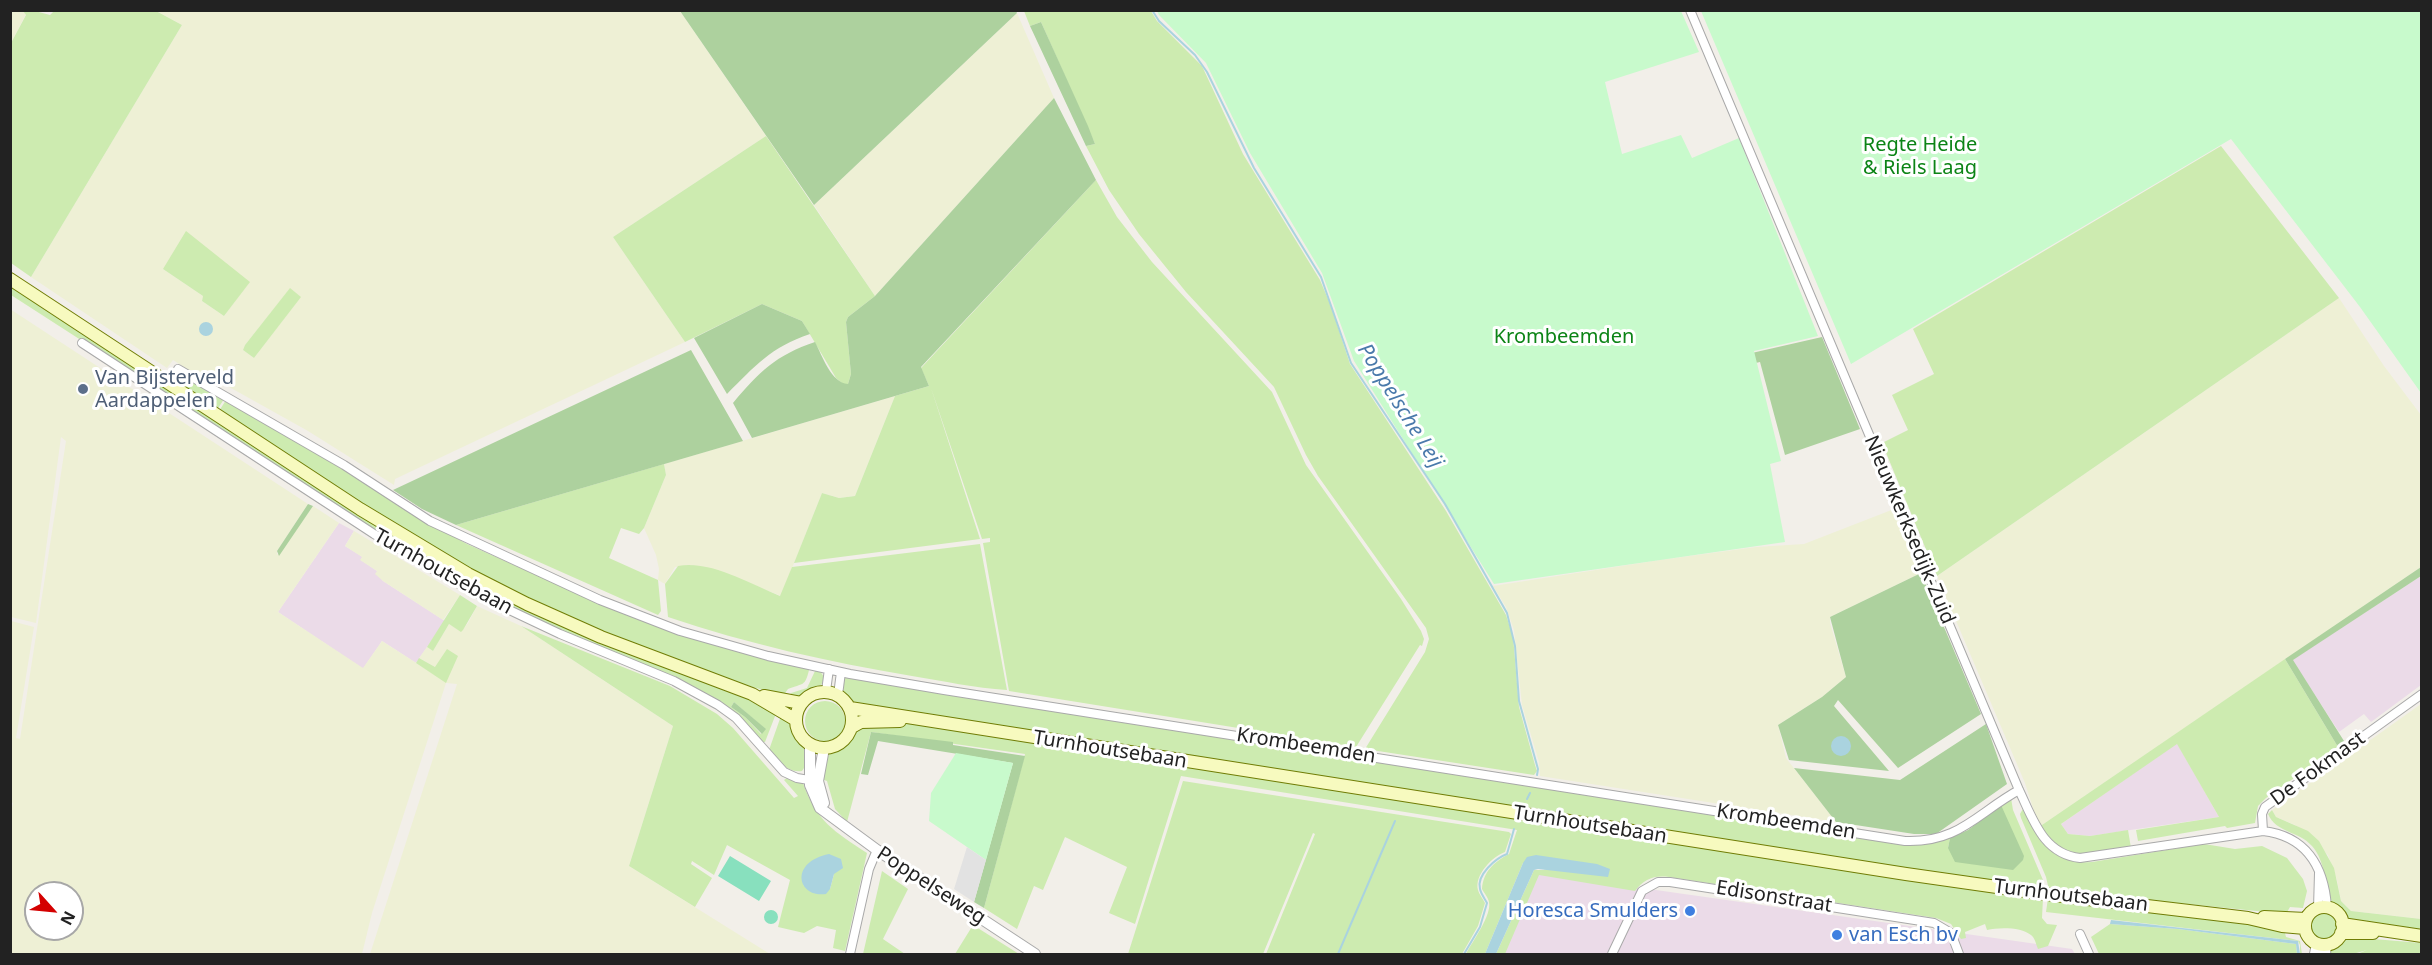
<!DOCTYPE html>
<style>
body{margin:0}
#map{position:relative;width:2432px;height:965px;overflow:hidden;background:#f2efe9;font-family:"Noto Sans",sans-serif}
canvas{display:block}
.frame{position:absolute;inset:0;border:12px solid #222;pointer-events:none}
.north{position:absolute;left:24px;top:881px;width:60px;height:60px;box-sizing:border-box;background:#fff;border:2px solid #a7a7a7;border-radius:50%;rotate:117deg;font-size:16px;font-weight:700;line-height:24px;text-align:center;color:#222}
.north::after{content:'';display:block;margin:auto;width:21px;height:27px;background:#d40000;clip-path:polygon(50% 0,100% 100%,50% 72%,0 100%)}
</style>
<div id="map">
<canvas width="2432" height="965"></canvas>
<div class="frame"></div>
<div class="north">N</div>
</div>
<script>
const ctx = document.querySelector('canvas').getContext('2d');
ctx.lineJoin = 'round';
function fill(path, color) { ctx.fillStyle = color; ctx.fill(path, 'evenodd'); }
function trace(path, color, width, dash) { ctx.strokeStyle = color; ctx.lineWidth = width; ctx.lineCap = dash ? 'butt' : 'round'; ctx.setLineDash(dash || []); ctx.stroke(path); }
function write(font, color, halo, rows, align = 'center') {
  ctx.font = font + ' "Noto Sans",sans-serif'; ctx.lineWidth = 6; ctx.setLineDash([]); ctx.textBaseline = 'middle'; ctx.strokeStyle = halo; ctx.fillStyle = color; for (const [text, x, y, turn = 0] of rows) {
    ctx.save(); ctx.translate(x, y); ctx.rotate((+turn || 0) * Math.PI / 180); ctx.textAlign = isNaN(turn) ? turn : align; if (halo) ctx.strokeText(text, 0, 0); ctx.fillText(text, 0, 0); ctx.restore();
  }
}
const industrial = new Path2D(`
 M 339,523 L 354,531 L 345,546 L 363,557 L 361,560 L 377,571 L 383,581 L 445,621 L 416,663 L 382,641 L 363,669 L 278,612 Z
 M 2421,576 L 2421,685 L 2371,722 L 2364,714 L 2339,732 L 2292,660 Z
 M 2177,743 L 2219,817 L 2090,836 L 2068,834 L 2061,824 Z
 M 1536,873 L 2072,949 L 2075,954 L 1502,954 Z`);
const farmland = new Path2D(`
 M 11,11 L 23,11 L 26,14 L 11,43 Z
 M 156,11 L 680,11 L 766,136 L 613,237 L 685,342 L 395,479 L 394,485 L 308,431 L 231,388 L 224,385 L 217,389 L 204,382 L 203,374 L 198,371 L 192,372 L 173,360 L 167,368 L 31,277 L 182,25 ZM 163,269 L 249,282 L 224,316 L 202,301 L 203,296 ZM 290,289 L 300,297 L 254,358 L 243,350 L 245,345 Z
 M 1017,13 L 1054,98 L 875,296 L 814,205 Z
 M 2339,298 L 2384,366 L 2421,415 L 2421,567 L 2039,827 L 2025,783 L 1937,576 Z
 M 10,309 L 308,504 L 277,551 L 277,555 L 313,506 L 339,523 L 278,612 L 363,668 L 382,641 L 446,682 L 435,667 L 419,658 L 427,647 L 433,651 L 449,624 L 461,631 L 468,623 L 477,606 L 521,626 L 673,726 L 629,866 L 770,954 L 370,954 L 457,684 L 446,683 L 372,913 L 362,954 L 11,954 L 10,816 L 13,803 L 10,802 L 11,621 L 34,627 L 16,738 L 20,739 L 66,441 L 61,437 L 36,623 L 11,617 ZM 36,893 L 72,893 L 72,929 L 36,929 Z
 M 895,396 L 855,496 L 839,498 L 822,493 L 781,596 L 720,572 L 692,565 L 675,567 L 665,584 L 658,580 L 659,569 L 656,555 L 644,528 L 666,475 L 664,464 Z
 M 1894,509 L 1921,573 L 1830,617 L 1830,623 L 1846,677 L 1822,697 L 1778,725 L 1786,758 L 1836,822 L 1540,776 L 1539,762 L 1522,705 L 1514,630 L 1506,607 L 1493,586 L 1660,560 L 1756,547 L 1804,544 Z
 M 354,531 L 460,595 L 443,620 L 383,581 L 375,574 L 377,571 L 360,560 L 362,557 L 345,546 Z
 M 2421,704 L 2421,919 L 2351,911 L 2341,901 L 2337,880 L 2328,855 L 2295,825 L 2276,817 L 2272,810 Z`);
const grass = new Path2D(`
 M 55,10 L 156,11 L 182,25 L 31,277 L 11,263 L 11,43 L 26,15 L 23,11 L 35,11 L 50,15 Z
 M 1024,11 L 1151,11 L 1157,21 L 1202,66 L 1243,154 L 1320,280 L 1331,306 L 1350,364 L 1446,511 L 1506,615 L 1513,636 L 1519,707 L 1535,765 L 1537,771 L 1534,775 L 1365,749 L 1425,652 L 1429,639 L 1426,628 L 1318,476 L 1306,455 L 1274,387 L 1186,292 L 1139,234 L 1109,190 L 1086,146 L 1095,144 L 1041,22 L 1030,26 Z
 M 766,136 L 875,296 L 848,317 L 846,322 L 851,374 L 848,384 L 843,384 L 836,378 L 802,321 L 762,304 L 685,342 L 613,237 Z
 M 2221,146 L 2339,298 L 1937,576 L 1882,443 L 1908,430 L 1892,395 L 1934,374 L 1913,329 Z
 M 1096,180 L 1117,217 L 1152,262 L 1272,392 L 1306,465 L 1401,599 L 1421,631 L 1424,639 L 1422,646 L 1420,645 L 1356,747 L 1009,691 L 983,543 L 990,542 L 990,538 L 982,539 L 931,388 L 980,539 L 794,563 L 822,493 L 839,498 L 855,496 L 895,396 L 929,386 L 921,368 Z
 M 186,231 L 250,282 L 224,316 L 202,301 L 203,296 L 163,269 Z
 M 10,284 L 414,548 L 777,711 L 765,742 L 761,742 L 736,714 L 467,585 L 394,542 L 11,295 ZM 734,702 L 765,729 L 761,734 L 745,717 L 731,707 Z
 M 290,288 L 301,297 L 254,358 L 243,350 L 245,345 Z
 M 175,370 L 224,399 L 217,410 L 173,380 L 176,377 Z
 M 226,400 L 367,483 L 403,509 L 467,544 L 592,600 L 807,668 L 809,670 C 805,687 803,683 788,689 L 783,696 C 699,671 613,642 535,603 C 505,588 474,573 446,556 C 423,542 405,525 380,516 L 219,411 Z
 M 664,464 L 666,475 L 644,528 L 639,534 L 621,528 L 609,558 L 658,580 L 661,611 L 658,615 L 456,525 Z
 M 980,544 L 1007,690 C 975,688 943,681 912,676 C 829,662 748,644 668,617 L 665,584 L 678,566 C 711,560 750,584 780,596 L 792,567 Z
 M 460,595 L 477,606 L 463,630 L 461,632 L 449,624 L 433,651 L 427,647 Z
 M 521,626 L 670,686 L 717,714 L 733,728 L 794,798 L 798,796 L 784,780 L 788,777 L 803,783 C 816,821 835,832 867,853 L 845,951 L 833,948 L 836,930 L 817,926 L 804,933 L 778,927 L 790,880 L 727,845 L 714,875 L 692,861 L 691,864 L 712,878 L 695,907 L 629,866 L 673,726 ZM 834,874 L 830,889 L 803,885 Z
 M 447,649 L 458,656 L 446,683 L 416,663 L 419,658 L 435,667 Z
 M 2285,659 L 2338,747 L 2266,798 L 2258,806 L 2255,823 L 2227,828 L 2225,826 L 2138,841 L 2136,830 L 2219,817 L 2177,744 L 2061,824 L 2068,834 L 2090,836 L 2128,830 L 2131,848 C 2089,853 2068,864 2039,827 Z
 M 815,671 L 820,671 L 824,677 C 821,695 802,698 787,698 L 791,693 L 807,688 Z
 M 845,676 L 1916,844 L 1931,843 L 1950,838 L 1948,848 L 2011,798 L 2013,810 L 2043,880 L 2044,889 L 1585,820 C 1559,812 1534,805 1507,807 L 1142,748 L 853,705 L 841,690 Z
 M805 721a20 20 0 1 1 40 0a20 20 0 1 1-40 0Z
 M 782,713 C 797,726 806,745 806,765 L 802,771 C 787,773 777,760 769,750 Z
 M 896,723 L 924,725 L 1559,824 C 1585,832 1610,838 1637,837 L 2043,898 L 2042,918 L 2047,924 L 2057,925 L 2048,946 L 2038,949 C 2036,944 2035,938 2031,935 C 2022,927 1999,927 1987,930 L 1985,924 L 1965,932 L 1966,938 L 1961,939 L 1951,924 L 1936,918 L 1669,877 C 1654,875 1644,879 1635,891 L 1539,875 L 1505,954 L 1496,954 L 1534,870 L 1547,870 L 1523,863 L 1485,954 L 1466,954 C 1472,942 1492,915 1489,902 C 1488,897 1484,893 1482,889 C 1483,872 1494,862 1509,854 L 1517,830 L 1181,776 L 1135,924 L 1109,913 L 1127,867 L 1065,837 L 1043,890 L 1034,886 L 1017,929 L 984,908 L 1025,754 L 871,732 L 847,822 L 835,809 L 827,781 L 821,779 L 826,756 L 847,743 L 857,728 Z
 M 1183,781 L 1509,832 L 1511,834 L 1505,852 C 1493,856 1474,875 1478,890 C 1479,894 1483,899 1485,903 L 1478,926 L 1462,954 L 1266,954 L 1315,834 L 1313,833 L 1263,954 L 1128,954 Z
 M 2024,807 C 2039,839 2050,865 2092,862 L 2204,844 L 2235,849 L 2262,846 L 2287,858 L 2303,879 L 2307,891 L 2303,908 L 2290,907 L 2286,914 L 2049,890 L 2046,877 L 2021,818 L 2020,814 Z
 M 2272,810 L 2276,817 L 2308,831 L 2319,841 L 2334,868 L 2341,901 L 2351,911 L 2421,919 L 2421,930 L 2347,920 C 2343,914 2334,909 2332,902 C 2324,884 2326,862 2312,846 C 2299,831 2276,833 2268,814 Z
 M 882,871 L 908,889 L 883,939 L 905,954 L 863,954 Z
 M 2048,898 L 2284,929 L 2286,937 L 2300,941 L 2302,954 L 2300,954 L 2300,945 L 2298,941 L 2046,912 Z
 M2311 926a13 13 0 1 1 26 0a13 13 0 1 1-26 0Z
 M 2110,924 L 2178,929 L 2296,944 L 2297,954 L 2099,954 L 2091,937 Z
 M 973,925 L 1019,954 L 955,954 Z
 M 2350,937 L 2421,943 L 2421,954 L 2387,953 L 2386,954 L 2357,954 L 2367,950 L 2353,954 L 2328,954 L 2332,947 Z`);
const forest = new Path2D(`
 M 1016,11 L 1017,13 L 814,205 L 680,11 Z
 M 1041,22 L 1088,126 L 1095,144 L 1086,146 L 1030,26 Z
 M 1054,98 L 1096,180 L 921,367 L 929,386 L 752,438 L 733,403 C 759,372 776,355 815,342 C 822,355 831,383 848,384 L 851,374 L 846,322 L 848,317 L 875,296 Z
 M 762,304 L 802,321 L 810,334 C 771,347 755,366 727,394 L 694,338 Z
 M 1822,337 L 1860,429 L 1785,455 L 1760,362 L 1667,384 L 1664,373 Z
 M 691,350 L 743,441 L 456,525 L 422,509 L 393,490 Z
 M 308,504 L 313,506 L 279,556 L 277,551 Z
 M 2421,567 L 2421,576 L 2293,660 L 2344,741 L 2338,747 L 2285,659 Z
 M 1921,573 L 1981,714 L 1898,768 L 1838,700 L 1834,706 L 1889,771 L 1789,760 L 1778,725 L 1822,697 L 1846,677 L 1830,617 Z
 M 734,702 L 766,729 L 762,734 L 745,717 L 731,707 Z
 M 1986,724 L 2007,784 L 1936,834 L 1914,834 L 1836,822 L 1794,768 L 1900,780 Z
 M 871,732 L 953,742 L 953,745 L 1025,756 L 984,908 L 974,902 L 1013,763 L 878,741 L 868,775 L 861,774 Z
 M 2001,805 L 2024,856 L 2023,860 L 2013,870 L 1955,862 L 1948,848 L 1950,838 L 1968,830 Z`);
const park = new Path2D(`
 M 1157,11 L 1681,11 L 1699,52 L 1605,82 L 1622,154 L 1681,135 L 1692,158 L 1739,138 L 1818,336 L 1754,351 L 1781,461 L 1770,464 L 1785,542 L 1494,584 L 1354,361 L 1322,273 L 1250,153 L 1206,63 L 1159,15 Z
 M 1701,11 L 2421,11 L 2421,393 L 2360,307 L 2231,139 L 1851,364 Z
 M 956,753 L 1013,763 L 986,860 L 929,821 L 931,793 Z`);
const pitch = new Path2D(`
 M 730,856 L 771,881 L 759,901 L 718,876 Z
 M764 917a7 7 0 1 1 14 0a7 7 0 1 1-14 0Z`);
const parking = new Path2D(`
 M 967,847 L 986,860 L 974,902 L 954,889 Z`);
const water = new Path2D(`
 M199 329a7 7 0 1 1 14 0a7 7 0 1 1-14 0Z
 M1831 746a10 10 0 1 1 20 0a10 10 0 1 1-20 0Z
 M 829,854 L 841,859 L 843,868 L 834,874 L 830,889 L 826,894 C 797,898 789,862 829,854 Z
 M 1536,855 L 1597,864 L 1610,869 L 1608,877 L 1538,869 L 1534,870 L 1496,954 L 1485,954 L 1523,863 L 1527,857 Z
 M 2111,920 L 2298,941 L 2300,954 L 2297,954 L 2296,944 L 2178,929 L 2110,924 Z`);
const stream = new Path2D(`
 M 1152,10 L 1159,21 L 1195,55 L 1207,72 L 1254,168 L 1321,277 L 1351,363 L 1445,504 L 1507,613 L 1515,646 L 1519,701 L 1538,769 L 1537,775
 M 1527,799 L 1530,793
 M 1338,954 L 1395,821
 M 1464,954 L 1480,927 L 1487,903 C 1485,899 1481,894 1480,889 C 1476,875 1496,858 1507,854 L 1514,829`);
const minor = new Path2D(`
 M 1690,10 L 2019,790 C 2033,819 2043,854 2080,858 L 2263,831 C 2306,836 2324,866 2327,907
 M 82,343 L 374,534 L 446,577 L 503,607 L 560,634 L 674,681 L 718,705 L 736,718 L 784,772 L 797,778 L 809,780
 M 178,369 L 344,465 L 430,521 L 600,600 L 680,631 L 768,656 L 850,674 L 944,690 L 1905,841 C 1959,843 1977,813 2019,790
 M 826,691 L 829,669
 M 838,695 L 841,672
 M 2263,831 L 2262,814 L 2265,807 L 2422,694
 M 2318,908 L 2319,873
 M 2080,934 L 2089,954
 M 850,954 L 869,869 L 877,850
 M 1612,954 L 1642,891 L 1658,882 L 1670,882 L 1934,923 L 1951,933 L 1959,954`);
const tertiary = new Path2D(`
 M 810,744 L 810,785 L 820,808 L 877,850 L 1035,954
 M 824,803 L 818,781 L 824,748
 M 2315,954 L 2317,944
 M 2325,954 L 2326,945`);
const secondary = new Path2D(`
 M 10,279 L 360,509 L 468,574 L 527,604 L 601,637 L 752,694 L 796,720
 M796 720a28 28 0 1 1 56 0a28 28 0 1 1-56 0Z
 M 764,696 L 801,703
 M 850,708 L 1906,874 L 2046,894 L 2248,918 L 2282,926 L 2305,928
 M 852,727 L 861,722 L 900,721
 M2305 926a19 19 0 1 1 38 0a19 19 0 1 1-38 0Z
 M 2264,917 L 2306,919
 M 2342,924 L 2422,936
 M 2341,933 L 2373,933`);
const markers = [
 [83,389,6,"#5c6f8a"],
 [1690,911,6,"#3f7fe0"],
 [1837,935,6,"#3f7fe0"]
];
const parkNames = [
 ["Regte Heide",1920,145],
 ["& Riels Laag",1920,168],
 ["Krombeemden",1564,337]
];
const serviceNames = [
 ["Van Bijsterveld",95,378],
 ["Aardappelen",95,401]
];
const streetNames = [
 ["Nieuwkerksedijk-Zuid",1909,530,67],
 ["Turnhoutsebaan",443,572,29],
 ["Krombeemden",1306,746,9],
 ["Turnhoutsebaan",1110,750,9],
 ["De Fokmast",2318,769,-36],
 ["Krombeemden",1786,822,9],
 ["Turnhoutsebaan",1590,825,9],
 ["Poppelseweg",931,886,33],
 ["Turnhoutsebaan",2071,896,7],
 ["Edisonstraat",1774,897,9]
];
const shopNames = [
 ["Horesca Smulders",1678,911],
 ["van Esch bv",1849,935,"left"]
];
const waterNames = [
 ["Poppelsche Leij",1400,406,58]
];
fill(industrial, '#ebdbe8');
fill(farmland, '#eef0d5');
fill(grass, '#cdebb0');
fill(forest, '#add19e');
fill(park, '#c8facc');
fill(pitch, '#88e0be');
fill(parking, '#e2e2e2');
fill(water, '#aad3df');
trace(stream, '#aad3df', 2);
trace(minor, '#a9a9a9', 10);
trace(tertiary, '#a9a9a9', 12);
trace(secondary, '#707d05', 14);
trace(minor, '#fff', 8);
trace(tertiary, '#fff', 10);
trace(secondary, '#f7fabf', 12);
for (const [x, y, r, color] of markers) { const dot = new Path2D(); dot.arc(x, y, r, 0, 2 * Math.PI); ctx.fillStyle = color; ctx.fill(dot); trace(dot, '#fff', 2); }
write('20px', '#0c8416', '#fff', parkNames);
write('20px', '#4e5e75', '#fff', serviceNames, 'left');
write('20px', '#222', '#fff', streetNames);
write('20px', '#366cbe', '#fff', shopNames, 'right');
write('italic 21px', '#4a7aab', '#fff', waterNames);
</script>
